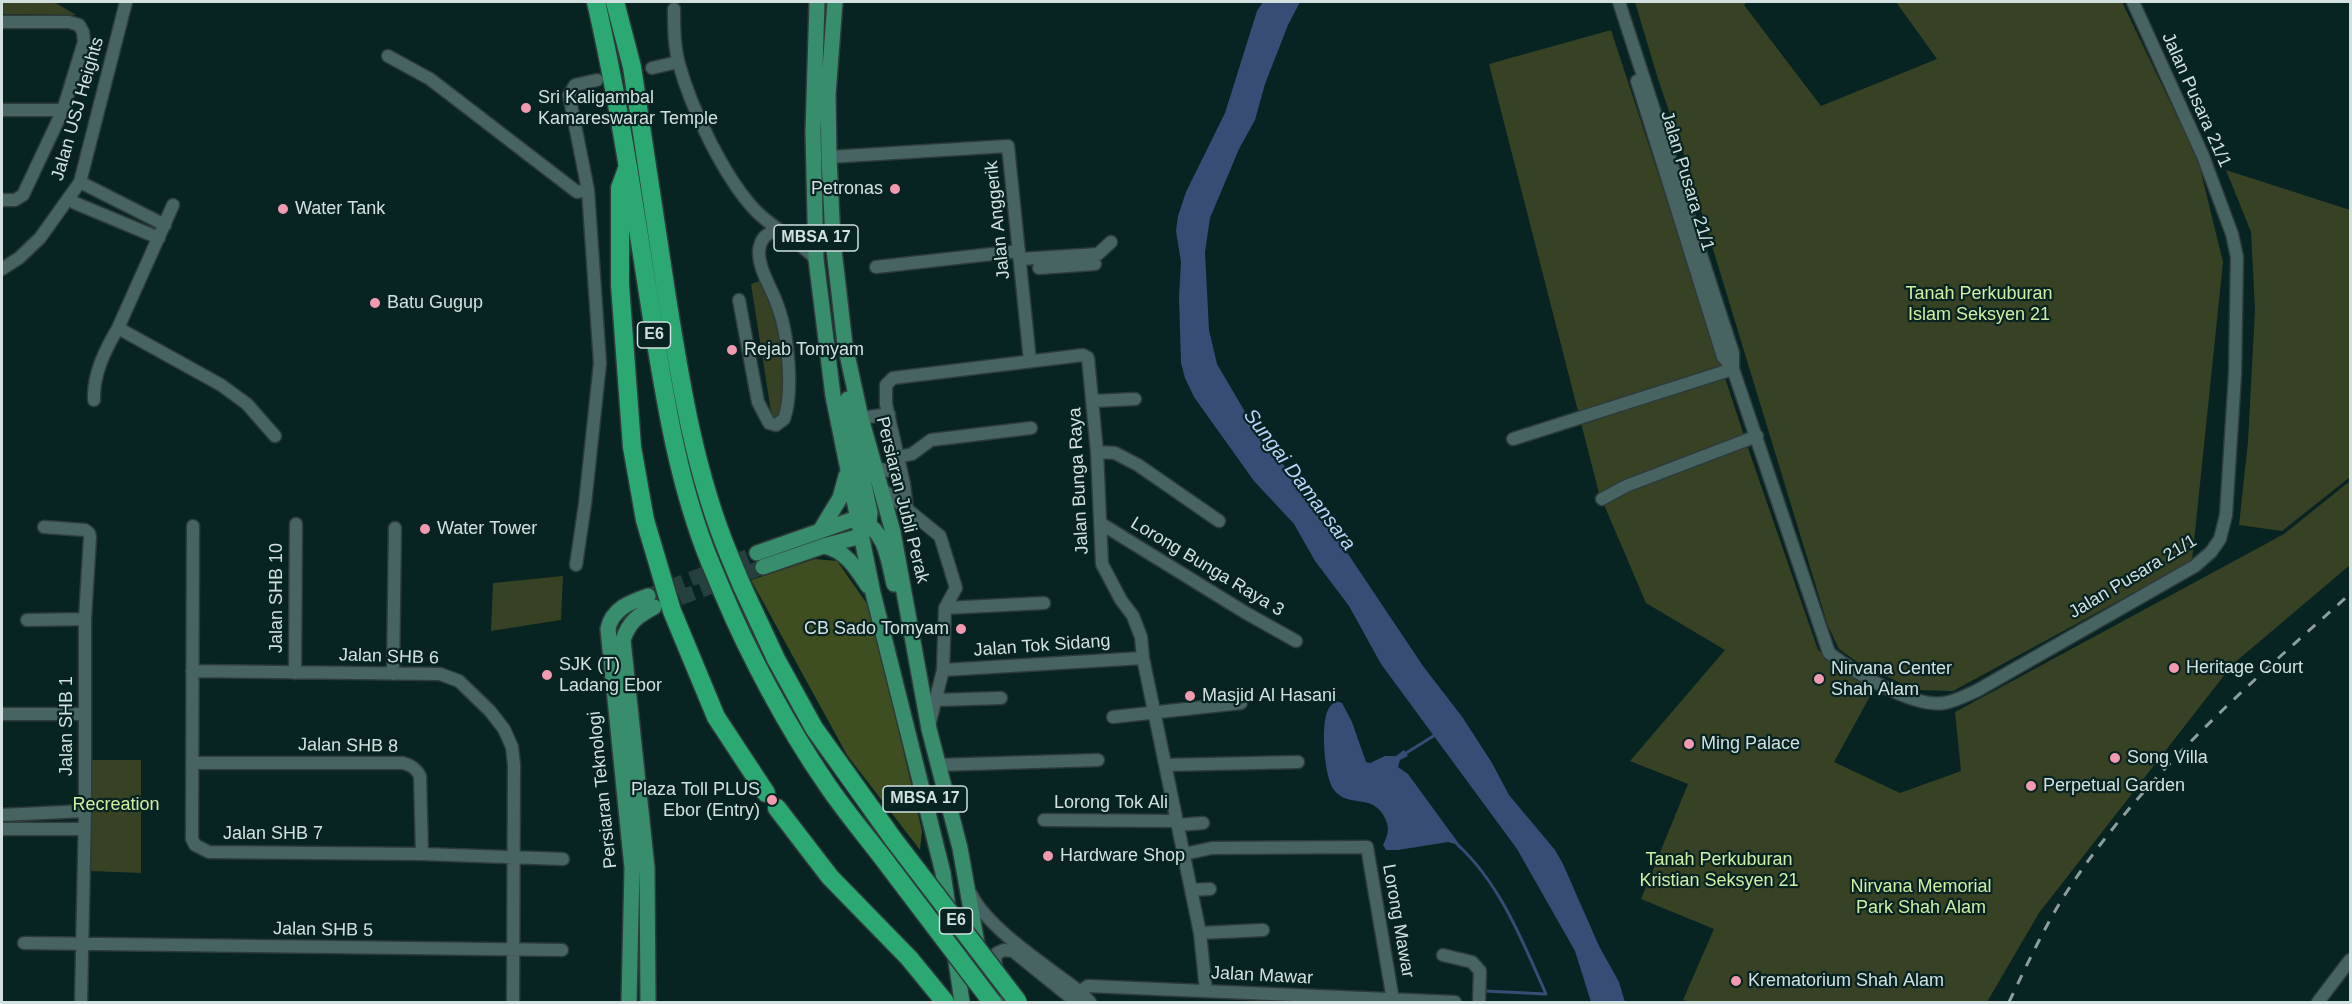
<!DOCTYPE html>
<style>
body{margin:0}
#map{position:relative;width:2352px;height:1004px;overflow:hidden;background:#072322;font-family:Arial,sans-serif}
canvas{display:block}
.frame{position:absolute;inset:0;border:3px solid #d2e1e0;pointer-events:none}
</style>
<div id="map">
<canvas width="2352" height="1004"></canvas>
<div class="frame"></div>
</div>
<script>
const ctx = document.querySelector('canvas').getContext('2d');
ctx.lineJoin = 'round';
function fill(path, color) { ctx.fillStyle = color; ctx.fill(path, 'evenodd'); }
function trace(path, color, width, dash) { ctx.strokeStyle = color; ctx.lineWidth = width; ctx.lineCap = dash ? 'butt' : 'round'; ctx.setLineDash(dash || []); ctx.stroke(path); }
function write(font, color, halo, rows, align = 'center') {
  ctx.font = font + ' Arial,sans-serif'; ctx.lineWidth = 4.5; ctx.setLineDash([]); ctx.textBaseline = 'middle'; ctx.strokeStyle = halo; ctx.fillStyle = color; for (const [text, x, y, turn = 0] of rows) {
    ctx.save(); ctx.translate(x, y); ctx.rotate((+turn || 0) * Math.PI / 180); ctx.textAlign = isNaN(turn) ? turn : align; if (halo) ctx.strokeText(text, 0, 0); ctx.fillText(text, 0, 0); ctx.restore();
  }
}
const green = new Path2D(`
 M 2,2 L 54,2 L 76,15 L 2,14 Z
 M 1635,2 L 1748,2 L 1744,5 L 1821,106 L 1937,59 L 1896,2 L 2122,2 L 2198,160 L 2223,262 L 2192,561 L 1953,691 L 1916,690 L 1860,664 L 1839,649 L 1828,626 L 1687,164 L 1658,79 Z
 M 1611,30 L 1749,451 L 1818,650 L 1874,689 L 1834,762 L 1900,793 L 1961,771 L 1955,712 L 2284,534 L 2350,481 L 2350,565 L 2233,664 L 2039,913 L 1987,1002 L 1690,1002 L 1683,1000 L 1714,929 L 1641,899 L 1688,784 L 1630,761 L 1725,650 L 1646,603 L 1599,493 L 1489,64 Z
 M 2226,170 L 2350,210 L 2350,477 L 2282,531 L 2239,525 L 2248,442 L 2255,309 L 2251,232 Z
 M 760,281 L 777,315 L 789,388 L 781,416 L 772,418 L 751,284 Z
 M 563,576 L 561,620 L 491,631 L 493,583 Z
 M 91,760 L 141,760 L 141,873 L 90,871 Z`);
const forest = new Path2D(`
 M 815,559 L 837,561 L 870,608 L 922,831 L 920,850 L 847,755 L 751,580 Z`);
const water = new Path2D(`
 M 1263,2 L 1300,2 L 1288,25 L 1265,84 L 1255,120 L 1239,149 L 1210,218 L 1205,252 L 1209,330 L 1217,364 L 1251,422 L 1324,518 L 1423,666 L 1463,718 L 1492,763 L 1509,795 L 1555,850 L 1563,864 L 1599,946 L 1619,982 L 1625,1002 L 1591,1002 L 1575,951 L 1517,849 L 1381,664 L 1349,606 L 1315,561 L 1294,524 L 1254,481 L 1194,397 L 1185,378 L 1181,363 L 1179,297 L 1181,262 L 1176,231 L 1178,216 L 1186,192 L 1225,113 L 1257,11 Z
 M 1336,701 L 1342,703 L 1352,722 L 1366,762 L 1370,763 L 1385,756 L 1396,756 L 1404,750 L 1408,756 L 1400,760 L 1398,767 L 1408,774 L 1462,848 L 1460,849 L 1455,844 L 1448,842 L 1398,850 L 1386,850 L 1383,845 C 1388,835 1390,829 1385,818 C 1372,792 1349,809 1334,790 C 1324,777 1321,727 1327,712 C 1329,707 1332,704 1336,701 Z`);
const stream = new Path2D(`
 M 1403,755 L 1435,735
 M 1459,846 C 1501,885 1523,943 1546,994 L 1485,991`);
const majorTunnel = new Path2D(`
 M 648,596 L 757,553
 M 658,606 L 763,567`);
const minor = new Path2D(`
 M 1619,2 L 1733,353 L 1733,369 L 1829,653 C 1853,671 1912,708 1944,703 C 1956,701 1967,695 1978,690 L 2195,566 L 2211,552 L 2220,539 L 2226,515 L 2235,374 L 2237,257 L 2232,234 L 2203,156 L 2133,2
 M 674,9 C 674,27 674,46 679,64 C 691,108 724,177 755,210 C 773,229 798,240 816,259
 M 2,22 L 69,22 L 79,25 L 83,32 L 84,42 L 63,110 L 23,195 L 15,200 L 2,200
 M 388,56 L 430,79 L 577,192 L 588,190
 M 652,68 L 678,62
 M 1637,81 L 1723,357 L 1733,369
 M 2,110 L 63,110
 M 829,157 L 1008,146 L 1030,361
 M 80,182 L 165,225
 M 70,199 L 75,203 L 159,238
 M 1020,259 L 1098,254 L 1111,242
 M 876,267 L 1019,251
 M 1039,268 L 1095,264
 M 2,269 L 19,258 L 40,238 L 80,182 L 126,2
 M 739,300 L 758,402 L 769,423 L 776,425 L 784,419 C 794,391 788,332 777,304 C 771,287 759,270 759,252 C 760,238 766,234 778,229
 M 118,328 L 221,385 L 247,404 L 275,436
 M 94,400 C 93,374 105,350 118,328 L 173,205
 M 1093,401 L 1135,399
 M 861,418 L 889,414
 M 1513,439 L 1733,369
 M 1097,452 L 1115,453 L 1138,465 L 1219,521
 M 898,457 L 912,454 L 931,440 L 1031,428
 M 875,468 L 901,473
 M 882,489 L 940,536 L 956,588 L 945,608 L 943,670 L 929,726
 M 1602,499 L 1626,486 L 1757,436
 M 907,509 L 904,484 L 886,404 L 886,385 L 893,378 L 1083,355 L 1088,358 L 1097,452 L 1102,564 L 1121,600 L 1133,616 L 1141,637 L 1143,658 L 1200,933 L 1206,991
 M 1100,523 L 1246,613 L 1296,641
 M 193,526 L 192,839 L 195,845 L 209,852 L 422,854 L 563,859
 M 44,527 L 85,530 L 89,533 L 90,537 L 85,619 L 85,811 L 81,1002
 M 576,565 L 585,504 L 600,363 L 588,190 L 569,95 L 575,85 L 597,80
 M 945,608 L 1044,603
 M 27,620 L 85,619
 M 943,670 L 1143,658
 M 192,671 L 440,674 L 459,681 L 490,711 L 504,729 L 512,747 L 514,765 L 513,1002
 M 295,673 L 296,524
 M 393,674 L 395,528
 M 936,700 L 1001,698
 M 2,714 L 85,714
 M 1113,717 L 1241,703
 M 192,763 L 403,763 C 411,765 416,768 420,776 L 422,854
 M 937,765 L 1098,760
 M 1165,765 L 1298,762
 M 2,815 L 85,811
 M 1044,820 L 1177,821
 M 1178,825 L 1203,823
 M 2,829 L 84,829
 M 1184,854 L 1212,848 L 1367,847 L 1393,1000
 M 1191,890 L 1210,889
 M 971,894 C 987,928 1048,967 1079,991 L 1090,1002
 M 1200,933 L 1263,930
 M 24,943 L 562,950
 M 1443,955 L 1472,962 L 1480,971 L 1479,1002
 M 1071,998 L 1088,986 L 1455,1002
 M 1001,1002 L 995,959 L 997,953 L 1004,950 L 1013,951 L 1076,1002
 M 2318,1002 L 2350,960`);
const major = new Path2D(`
 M 817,2 L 813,132 L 816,259 L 833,396 L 873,593 L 943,873 L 962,1002
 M 835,2 L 828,95 L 829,157 L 833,241 L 845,345 L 861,418 L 893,532 L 929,729 L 960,848 L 986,994
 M 848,399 L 852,430 L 870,512 L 869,524 L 861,536
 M 861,520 C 886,532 888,559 894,584
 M 820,531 L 840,498 L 846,476
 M 824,546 C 846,551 856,568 868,586
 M 757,553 L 857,518
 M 763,567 L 824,546 L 861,536
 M 629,1002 L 632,868 L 608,629 C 612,609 630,602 648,596
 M 648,1002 L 647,868 L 623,640 C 629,622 637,616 654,607`);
const highway = new Path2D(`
 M 596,2 C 619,102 634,204 650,306 C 664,393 677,481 710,562
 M 615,2 L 632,67 L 637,100 C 647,166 657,232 667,298 C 681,386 695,473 729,555
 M 628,166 L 620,188 L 620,285 L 632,447 L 645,520 L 672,611 L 716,717 L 766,793
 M 742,586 L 776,659 L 814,728 L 894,840
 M 723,593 C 749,655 788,728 826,783 C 842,807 861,830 879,853
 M 777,808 L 830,877 L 909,958 L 945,1002`);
const rail = new Path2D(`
 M 2009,1002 C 2027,965 2045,925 2068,890 C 2143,776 2249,684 2350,594`);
const highwayBridge = new Path2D(`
 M 729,555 L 742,586
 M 710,562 L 723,593
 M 894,840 L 1018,1002
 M 879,853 L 992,1002`);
const markers = [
 [526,108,6,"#f29aaf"],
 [895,189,6,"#f29aaf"],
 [283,209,6,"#f29aaf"],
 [375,303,6,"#f29aaf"],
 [732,350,6,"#f29aaf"],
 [425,529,6,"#f29aaf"],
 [961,629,6,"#f29aaf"],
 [2174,668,6,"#f29aaf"],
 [547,675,6,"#f29aaf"],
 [1819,679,6,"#f29aaf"],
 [1190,696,6,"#f29aaf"],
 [1689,744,6,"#f29aaf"],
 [2115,758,6,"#f29aaf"],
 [2031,786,6,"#f29aaf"],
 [772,800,6,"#f29aaf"],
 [1048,856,6,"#f29aaf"],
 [1736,981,6,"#f29aaf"]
];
const shields = [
 [816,238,84],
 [654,335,33],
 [925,799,84],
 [956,921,33]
];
const shieldNames = [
 ["MBSA 17",816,238],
 ["E6",654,335],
 ["MBSA 17",925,799],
 ["E6",956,921]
];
const poiNames = [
 ["Sri Kaligambal",538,98],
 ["Kamareswarar Temple",538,119],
 ["Petronas",883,189,"right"],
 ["Water Tank",295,209],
 ["Batu Gugup",387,303],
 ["Rejab Tomyam",744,350],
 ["Water Tower",437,529],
 ["CB Sado Tomyam",949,629,"right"],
 ["SJK (T)",559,665],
 ["Ladang Ebor",559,686],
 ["Heritage Court",2186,668],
 ["Nirvana Center",1831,669],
 ["Shah Alam",1831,690],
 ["Masjid Al Hasani",1202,696],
 ["Ming Palace",1701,744],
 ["Song Villa",2127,758],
 ["Perpetual Garden",2043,786],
 ["Plaza Toll PLUS",760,790,"right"],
 ["Ebor (Entry)",760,811,"right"],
 ["Hardware Shop",1060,856],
 ["Krematorium Shah Alam",1748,981]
];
const streetNames = [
 ["Jalan Pusara 21/1",2196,100,66],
 ["Jalan USJ Heights",78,109,-74],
 ["Jalan Pusara 21/1",1687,181,73],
 ["Jalan Anggerik",998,220,-96],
 ["Jalan Bunga Raya",1079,481,-93],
 ["Persiaran Jubli Perak",902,500,76],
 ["Lorong Bunga Raya 3",1207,567,31],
 ["Jalan Pusara 21/1",2133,577,-31],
 ["Jalan SHB 10",277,598,-90],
 ["Jalan Tok Sidang",1042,646,-4],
 ["Jalan SHB 6",389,657,2],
 ["Jalan SHB 1",67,726,-90],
 ["Jalan SHB 8",348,746,1],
 ["Persiaran Teknologi",603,790,-96],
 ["Lorong Tok Ali",1111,803],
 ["Jalan SHB 7",273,834],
 ["Lorong Mawar",1398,921,80],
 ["Jalan SHB 5",323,930,1],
 ["Jalan Mawar",1262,976,3]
];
const parkNames = [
 ["Tanah Perkuburan",1979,294],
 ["Islam Seksyen 21",1979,315],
 ["Recreation",116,805],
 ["Tanah Perkuburan",1719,860],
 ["Kristian Seksyen 21",1719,881],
 ["Nirvana Memorial",1921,887],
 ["Park Shah Alam",1921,908]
];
const waterNames = [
 ["Sungai Damansara",1299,480,53]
];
fill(green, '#374224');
fill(forest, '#3e4e20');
fill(water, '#374d75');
trace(stream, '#374d75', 3);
trace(majorTunnel, '#25403e', 15, [15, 8]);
trace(minor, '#2e3b3b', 15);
trace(major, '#2e3b3b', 18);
trace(highway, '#2e3b3b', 21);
trace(minor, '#476362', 12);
trace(major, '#378d6c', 15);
trace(highway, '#2ca973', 18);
trace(rail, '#8c9f9e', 3, [10, 10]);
trace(highwayBridge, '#2e3b3b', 21, []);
trace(highwayBridge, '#2ca973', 18);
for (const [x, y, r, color] of markers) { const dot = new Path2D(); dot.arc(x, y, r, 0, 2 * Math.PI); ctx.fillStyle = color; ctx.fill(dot); trace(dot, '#072322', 2); }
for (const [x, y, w] of shields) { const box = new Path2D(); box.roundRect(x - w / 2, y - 13, w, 26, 4.5); ctx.fillStyle = '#072322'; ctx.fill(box); trace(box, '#d2e1e0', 1.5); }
write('bold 16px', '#d2e1e0', null, shieldNames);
write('18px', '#d2e1e0', '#072322', poiNames, 'left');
write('18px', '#d2e1e0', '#072322', streetNames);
write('18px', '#d1efa4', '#072322', parkNames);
write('italic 20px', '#bcd3fb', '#072322', waterNames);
</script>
